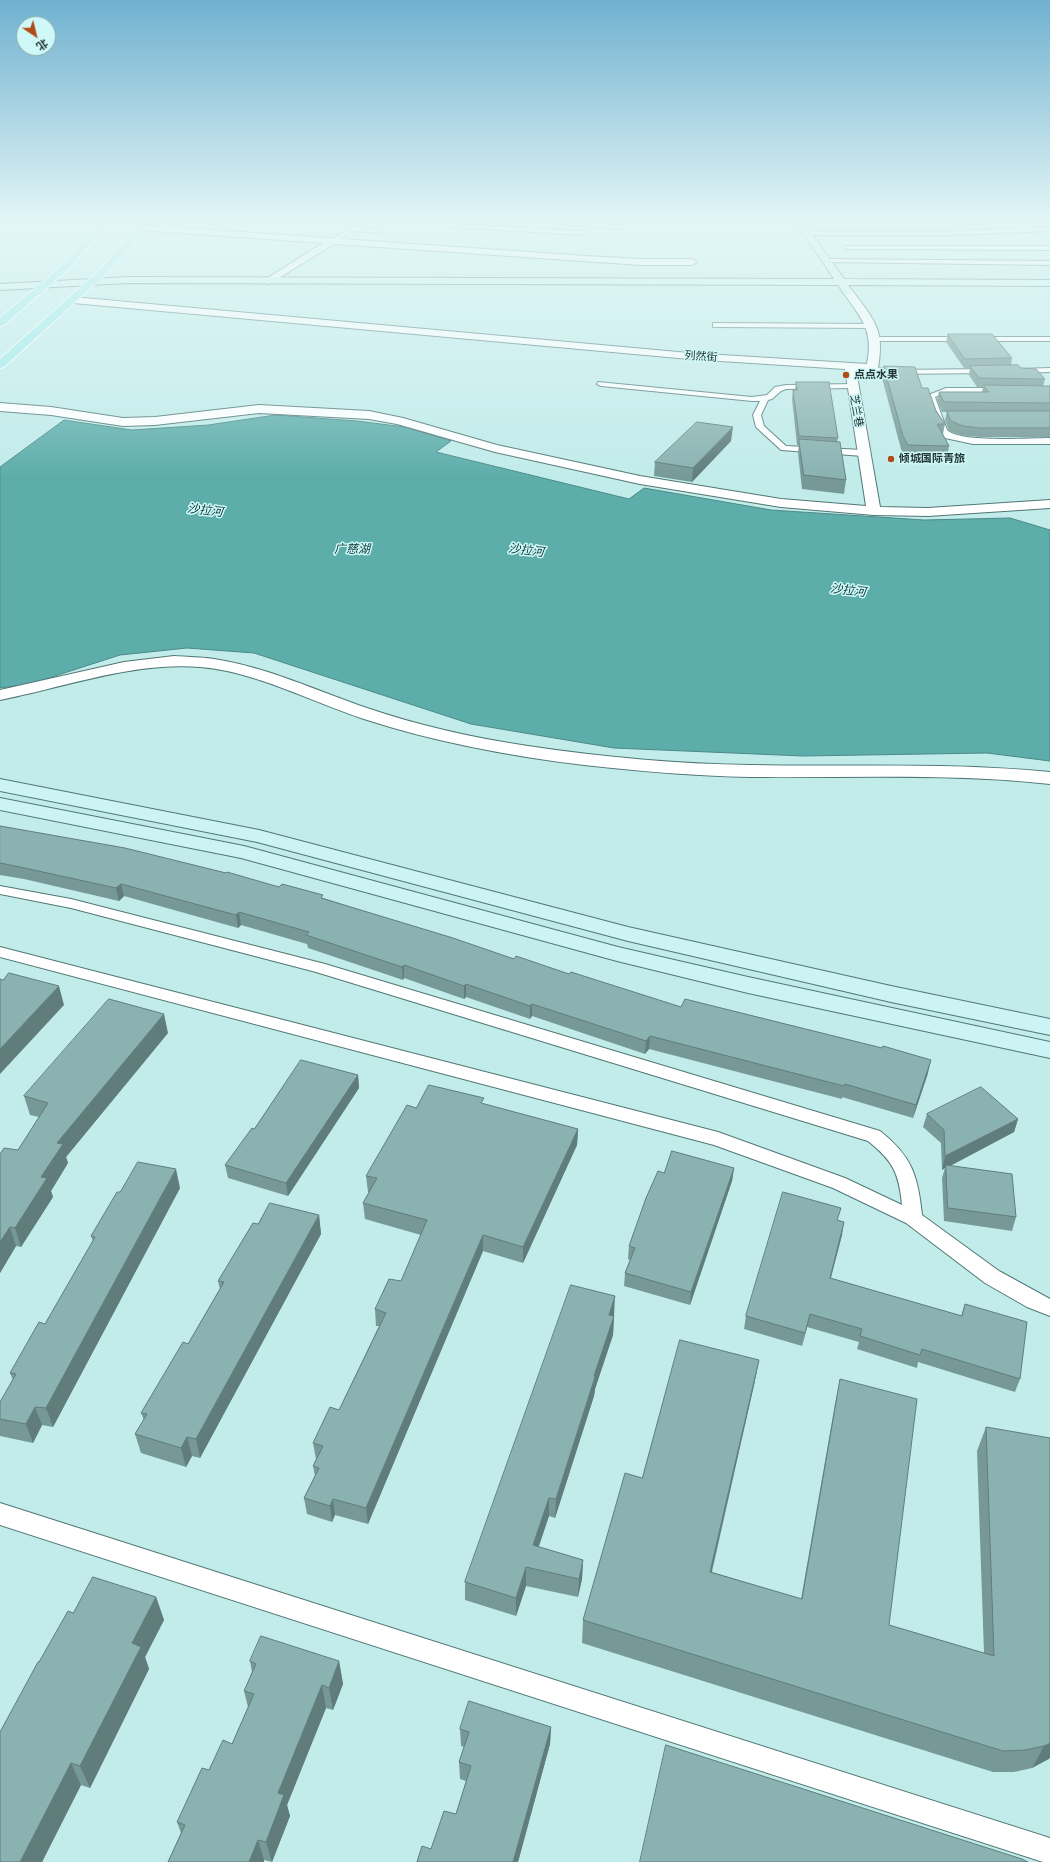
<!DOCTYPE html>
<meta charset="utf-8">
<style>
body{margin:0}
#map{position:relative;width:1050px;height:1862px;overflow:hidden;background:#c1ecea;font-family:"Times New Roman","Noto Sans SC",serif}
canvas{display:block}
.north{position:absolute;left:16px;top:16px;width:40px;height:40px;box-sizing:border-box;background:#cef9f8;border:1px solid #8aabaa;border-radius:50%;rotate:145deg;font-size:11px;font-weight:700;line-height:16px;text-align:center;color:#243534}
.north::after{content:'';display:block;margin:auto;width:14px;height:18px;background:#b04c18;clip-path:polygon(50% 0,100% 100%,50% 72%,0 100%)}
</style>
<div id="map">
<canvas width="1050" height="1862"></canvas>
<div class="north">北</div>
</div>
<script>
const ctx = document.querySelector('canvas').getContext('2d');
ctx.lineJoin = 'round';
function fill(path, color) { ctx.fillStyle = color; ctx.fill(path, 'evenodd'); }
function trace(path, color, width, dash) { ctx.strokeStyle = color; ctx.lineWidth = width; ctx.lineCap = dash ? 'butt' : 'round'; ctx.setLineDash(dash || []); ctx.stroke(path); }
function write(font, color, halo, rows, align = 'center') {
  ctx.font = font + ' "Times New Roman","Noto Sans SC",serif'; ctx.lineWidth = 3; ctx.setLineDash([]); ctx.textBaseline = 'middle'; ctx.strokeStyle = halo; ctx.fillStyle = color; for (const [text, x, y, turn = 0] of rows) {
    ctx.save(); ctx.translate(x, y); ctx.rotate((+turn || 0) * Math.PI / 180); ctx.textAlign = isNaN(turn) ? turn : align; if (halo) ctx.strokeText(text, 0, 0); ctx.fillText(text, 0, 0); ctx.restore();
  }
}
const water = new Path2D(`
 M 276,415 L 357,421 L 405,427 L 451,441 L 436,452 L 629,499 L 644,488 L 771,510 L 924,520 L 1010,518 L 1050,530 L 1050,761 L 987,753 L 803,756 L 614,748 L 471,724 L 254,653 L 187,648 L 120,655 L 30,684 L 0,688 L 0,467 L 64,420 L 132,430 L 208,425 Z`);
const lane = new Path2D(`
 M 368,219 L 583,231 L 586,233 L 583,235 L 366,222 L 366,220 Z
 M 361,222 L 364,224 L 359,228 L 381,229 L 384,231 L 381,233 L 354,231 L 333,243 L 328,242 Z
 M 570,222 L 621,225 L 624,227 L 621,229 L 568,225 L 568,223 Z
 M 1050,227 L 1050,231 L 949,235 L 808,235 L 805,233 L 808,231 L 949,231 Z
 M 847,246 L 1050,246 L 1050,250 L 845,249 L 845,247 Z
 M 827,259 L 1050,261 L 1050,265 L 825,262 L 824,261 Z
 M 713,323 L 872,324 L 876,326 L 872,328 L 716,327 L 713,327 Z
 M 872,337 L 1050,337 L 1050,341 L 875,341 L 871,339 Z
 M 869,366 L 892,370 L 989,369 L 993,371 L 989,373 L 892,374 L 869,370 Z
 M 1050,368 L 1050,372 L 1019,373 L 1015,371 L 1019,369 Z
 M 598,382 L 752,397 L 767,395 L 775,387 L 786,385 L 855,384 L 855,388 L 852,388 L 786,389 L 781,391 L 772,399 L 768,400 L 761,415 L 764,426 L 786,446 L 863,450 L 867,453 L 863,456 L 781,450 L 756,427 L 753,415 L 760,401 L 752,401 L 601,386 L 597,384 Z
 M 946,388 L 1003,388 L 1007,390 L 1003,392 L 947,392 L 935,397 L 947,430 C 960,443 1029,438 1050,438 L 1050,444 L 973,444 L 945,438 L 939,431 L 926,396 Z
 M 0,886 L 71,899 L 325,964 L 880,1131 C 912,1156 918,1176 922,1215 L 999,1271 L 1050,1299 L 1050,1316 L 1027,1307 L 985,1283 L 906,1223 L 833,1188 L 714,1145 L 0,957 L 0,947 L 718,1132 L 845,1178 L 902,1205 C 899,1173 893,1161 868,1141 L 316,972 L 71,908 L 0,894 Z
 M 0,1503 L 1050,1838 L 1050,1862 L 1043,1862 L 0,1525 Z`);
const street = new Path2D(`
 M 0,218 L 106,220 L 110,223 L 106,226 L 0,222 Z
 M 142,225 L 586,256 L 641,259 L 692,259 L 697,262 L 692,265 L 641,265 L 334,244 L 269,284 L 266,283 L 264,281 L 266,279 L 323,243 L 139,230 L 139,226 Z
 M 848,289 L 852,290 C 874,320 885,329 878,368 L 872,371 L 856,370 L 880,507 L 928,508 L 1050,500 L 1050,508 L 928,516 L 874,515 L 781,507 L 640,484 L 495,452 L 397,424 L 369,419 L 259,413 L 155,425 L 123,426 L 51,415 L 0,411 L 0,403 L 51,407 L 123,418 L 155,417 L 259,405 L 369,411 L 403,418 L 497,445 L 640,476 L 781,499 L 866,506 L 845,369 L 689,359 L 73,303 L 68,300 L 73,297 L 689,353 L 867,364 C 874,330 861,318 843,292 Z
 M 174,656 C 188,657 201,657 214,659 C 267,667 317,691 367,708 C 420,726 474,738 528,746 C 602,757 676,764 751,765 C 851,767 950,762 1050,772 L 1050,784 C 950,773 850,778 750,777 C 694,776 639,771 584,765 C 509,756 435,742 364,719 C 312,702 254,671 200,667 C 132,662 66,687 0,700 L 0,690 L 124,662 Z`);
const secondary = new Path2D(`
 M 793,218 L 801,218 L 844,279 L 1050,280 L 1050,286 L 848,285 L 853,292 L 848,295 L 844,294 L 838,285 L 128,283 L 0,290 L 0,284 L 128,277 L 834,279 Z
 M 0,779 L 259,830 L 628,927 L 891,986 L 1050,1019 L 1050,1035 L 891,1002 L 628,941 L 257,842 L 0,791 Z
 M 0,798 L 244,846 L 618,947 L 748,977 L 1050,1042 L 1050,1058 L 748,993 L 617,961 L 241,858 L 0,810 Z`);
const primary = new Path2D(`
 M 106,218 L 115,218 L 64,273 L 4,325 L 0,326 L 0,318 L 58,269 Z
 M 145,218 L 154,218 L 107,273 L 4,367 L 0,368 L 0,359 L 101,269 Z`);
const wall = new Path2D(`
 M 948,334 L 1012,358 L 1011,365 L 1021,368 L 1045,379 L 1043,386 L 1050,386 L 1050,437 L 980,437 L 961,435 L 949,431 L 945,420 L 947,412 L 942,412 L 937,400 L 939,392 L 982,392 L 983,387 L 977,387 L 969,375 L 970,368 L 964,368 L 946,342 Z
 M 884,366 L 922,388 L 945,424 L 943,434 L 949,446 L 947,459 L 906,459 L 901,449 L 882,378 Z
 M 796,382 L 838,438 L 837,442 L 846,480 L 844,494 L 802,489 L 798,453 L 799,445 L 797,445 L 792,399 L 793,390 L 795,390 Z
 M 731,441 L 692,482 L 654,476 L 655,462 Z
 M 0,826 L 279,887 L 323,898 L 514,959 L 569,974 L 681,1007 L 928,1073 L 913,1118 L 842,1097 L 842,1099 L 649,1049 L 645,1054 L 532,1016 L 530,1019 L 466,997 L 464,999 L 404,978 L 403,980 L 308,948 L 307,944 L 241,925 L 238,928 L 124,896 L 119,901 L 24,879 L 0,875 Z
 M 168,1033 L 66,1157 L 68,1163 L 51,1191 L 53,1197 L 21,1247 L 16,1246 L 0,1273 L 0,1154 L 18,1150 L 39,1117 L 30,1115 L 24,1096 Z
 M 358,1075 L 359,1088 L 288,1196 L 228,1178 L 225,1165 L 254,1129 Z
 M 484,1104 L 578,1129 L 577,1145 L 523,1263 L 483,1251 L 368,1524 L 335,1515 L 332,1522 L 307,1514 L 304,1498 L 315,1476 L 313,1466 L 316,1459 L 313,1443 L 339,1410 L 379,1326 L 376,1326 L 375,1309 L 401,1281 L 421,1235 L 365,1219 L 363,1203 L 369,1192 L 368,1192 L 366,1176 L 416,1108 Z
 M 927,1114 L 1018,1119 L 1014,1132 L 950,1166 L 1016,1217 L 1012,1231 L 944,1221 L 942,1178 L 945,1168 L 942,1170 L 941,1143 L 923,1127 Z
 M 734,1168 L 732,1181 L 690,1305 L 624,1286 L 625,1273 L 630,1260 L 628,1259 L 629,1246 L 664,1173 Z
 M 180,1188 L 53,1427 L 42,1425 L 33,1443 L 0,1436 L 0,1402 L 13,1380 L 10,1373 L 45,1324 L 93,1241 L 91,1236 L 120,1192 Z
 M 319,1215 L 321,1234 L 200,1458 L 192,1456 L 186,1467 L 141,1453 L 135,1434 L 144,1420 L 141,1413 L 188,1344 L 220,1289 L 218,1281 L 258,1224 Z
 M 838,1221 L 842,1235 L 831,1278 L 961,1316 L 965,1304 L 1020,1379 L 1015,1392 L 918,1362 L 917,1368 L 857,1349 L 859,1342 L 807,1327 L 802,1346 L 744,1329 L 746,1316 Z
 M 614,1316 L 613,1335 L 595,1389 L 594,1396 L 555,1518 L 549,1516 L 538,1547 L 583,1560 L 582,1579 L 578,1597 L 526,1586 L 516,1616 L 465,1600 L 465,1582 Z
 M 759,1360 L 754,1385 L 712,1572 L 801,1599 L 835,1404 L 840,1379 L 889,1625 L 984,1653 L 977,1451 L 986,1427 L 1049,1759 L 1032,1768 L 1014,1772 L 993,1772 L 582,1643 L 583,1620 L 642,1478 Z
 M 156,1597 L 164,1620 L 145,1657 L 149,1669 L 90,1788 L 81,1785 L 42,1862 L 39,1662 L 73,1613 Z
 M 250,1661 L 339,1661 L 343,1684 L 333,1710 L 326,1708 L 287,1805 L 290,1816 L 272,1862 L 264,1860 L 264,1862 L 168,1862 L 181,1833 L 177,1822 L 209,1770 L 232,1744 L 248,1707 L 244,1691 L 252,1672 Z
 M 551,1727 L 550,1744 L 518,1862 L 417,1862 L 431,1849 L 456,1814 L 466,1781 L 460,1779 L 459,1762 L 464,1747 L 461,1746 L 460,1729 Z`);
const shadedWall = new Path2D(`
 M 733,427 L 731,441 L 692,482 L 693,468 Z
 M 121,884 L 124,896 L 119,901 L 116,888 Z
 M 239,912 L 241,925 L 238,928 L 236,915 Z
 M 404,965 L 404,978 L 403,980 L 402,967 Z
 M 466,984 L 466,997 L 464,999 L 464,986 Z
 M 59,986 L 64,1005 L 0,1074 L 0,1049 Z
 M 532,1004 L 532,1016 L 530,1019 L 530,1006 Z
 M 164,1014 L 168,1033 L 66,1157 L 68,1163 L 51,1191 L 53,1197 L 21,1247 L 15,1228 L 41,1177 L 57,1143 Z
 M 650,1036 L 649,1049 L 645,1054 L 646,1041 Z
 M 931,1060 L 928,1073 L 913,1118 L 916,1105 Z
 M 358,1075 L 359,1088 L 288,1196 L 286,1183 Z
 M 1018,1119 L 1014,1132 L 946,1168 L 946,1165 L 945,1168 L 942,1170 L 945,1156 Z
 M 578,1129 L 577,1145 L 523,1263 L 523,1247 Z
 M 734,1168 L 732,1181 L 690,1305 L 691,1292 Z
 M 176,1169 L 180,1188 L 53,1427 L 46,1408 Z
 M 319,1215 L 321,1234 L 200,1458 L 196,1439 Z
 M 844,1222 L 842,1235 L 827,1291 L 830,1278 Z
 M 10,1227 L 16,1246 L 0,1273 L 0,1242 Z
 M 483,1235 L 483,1251 L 368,1524 L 366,1508 Z
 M 615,1296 L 614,1316 L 608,1334 L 609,1315 Z
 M 810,1314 L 807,1327 L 802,1346 L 805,1333 Z
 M 614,1316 L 613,1335 L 595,1389 L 594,1396 L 555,1518 L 556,1499 L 594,1376 Z
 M 759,1360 L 754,1385 L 706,1595 L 710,1572 Z
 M 35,1407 L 42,1425 L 33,1443 L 26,1424 Z
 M 187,1437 L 192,1456 L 186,1467 L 181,1448 Z
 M 549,1498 L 549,1516 L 533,1564 L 533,1545 Z
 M 333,1499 L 335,1515 L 332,1522 L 330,1506 Z
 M 583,1560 L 582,1579 L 578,1597 L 579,1579 Z
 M 526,1567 L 526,1586 L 516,1616 L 516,1598 Z
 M 156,1597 L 164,1620 L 145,1657 L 149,1669 L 90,1788 L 80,1766 L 132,1643 Z
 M 339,1661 L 343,1684 L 333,1710 L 329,1688 Z
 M 322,1685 L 326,1708 L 287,1805 L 290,1816 L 272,1862 L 266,1842 L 278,1793 Z
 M 551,1727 L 550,1744 L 518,1862 L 513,1862 Z
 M 1050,1743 L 1050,1758 L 1032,1768 L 1044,1746 Z
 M 71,1763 L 81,1785 L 42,1862 L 20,1862 Z
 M 258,1840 L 264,1860 L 264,1862 L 249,1862 Z`);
const building = new Path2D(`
 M 948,334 L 992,334 L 1012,358 L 965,359 Z
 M 1018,365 L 1021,368 L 1036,369 L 1045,379 L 979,378 L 970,366 Z
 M 884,366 L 915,367 L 922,388 L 928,388 L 936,411 L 945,424 L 937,424 L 949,446 L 908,445 L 903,436 Z
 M 796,382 L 829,382 L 838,438 L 799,436 L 793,390 L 797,390 Z
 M 984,385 L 1050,386 L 1050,403 L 944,402 L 939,392 L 988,392 Z
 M 947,411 L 1050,411 L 1050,428 L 981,428 L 963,426 L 951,421 Z
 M 697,422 L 733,427 L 693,468 L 655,462 Z
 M 799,439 L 840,442 L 846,480 L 804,475 Z
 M 0,826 L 125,848 L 226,873 L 227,872 L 279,887 L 282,884 L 323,895 L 321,898 L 453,938 L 514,959 L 516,956 L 569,974 L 571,972 L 681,1007 L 685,999 L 882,1048 L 883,1046 L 931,1060 L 916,1105 L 845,1084 L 844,1086 L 650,1036 L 646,1041 L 532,1004 L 530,1006 L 466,984 L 464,986 L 404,965 L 402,967 L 306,935 L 309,932 L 239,912 L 236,915 L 121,884 L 116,888 L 20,867 L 0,863 Z
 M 9,973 L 59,986 L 0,1049 L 0,979 L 3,980 Z
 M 109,999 L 164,1014 L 57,1143 L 63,1144 L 41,1177 L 47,1178 L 15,1228 L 10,1227 L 0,1242 L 0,1154 L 4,1148 L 18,1150 L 48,1103 L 24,1096 Z
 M 301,1060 L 358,1075 L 286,1183 L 225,1165 L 252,1128 L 254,1129 Z
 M 429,1085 L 484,1098 L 481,1103 L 578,1129 L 523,1247 L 483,1235 L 366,1508 L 333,1499 L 330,1506 L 304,1498 L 319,1468 L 313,1466 L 323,1446 L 313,1443 L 330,1407 L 339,1410 L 386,1313 L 375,1309 L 389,1279 L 401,1281 L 427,1220 L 363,1203 L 377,1178 L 366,1176 L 407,1105 L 416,1108 Z
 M 981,1087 L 1018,1119 L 945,1156 L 944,1130 L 927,1114 Z
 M 672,1151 L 734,1168 L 691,1292 L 625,1273 L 635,1248 L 629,1246 L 646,1198 L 658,1171 L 664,1173 Z
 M 138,1162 L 176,1169 L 46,1408 L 35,1407 L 26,1424 L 0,1419 L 0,1402 L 16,1374 L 10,1373 L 39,1322 L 45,1324 L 95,1237 L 91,1236 L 117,1192 L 120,1192 Z
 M 946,1165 L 1012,1174 L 1016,1217 L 948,1208 Z
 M 783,1192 L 841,1208 L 837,1220 L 844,1222 L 830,1278 L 962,1316 L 965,1304 L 1027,1322 L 1020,1379 L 922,1349 L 920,1355 L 860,1336 L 862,1329 L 810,1314 L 805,1333 L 746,1316 Z
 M 270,1203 L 319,1215 L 196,1439 L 187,1437 L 181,1448 L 135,1434 L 147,1414 L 141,1413 L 183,1342 L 188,1344 L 224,1282 L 218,1281 L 253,1223 L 258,1224 Z
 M 571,1285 L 615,1296 L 609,1315 L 614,1316 L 594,1376 L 595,1377 L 556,1499 L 549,1498 L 533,1545 L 583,1560 L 579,1579 L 526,1567 L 516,1598 L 465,1582 Z
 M 680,1340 L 759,1360 L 710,1572 L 802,1599 L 840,1379 L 917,1399 L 889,1625 L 994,1656 L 986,1427 L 1050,1438 L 1050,1743 L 1044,1746 L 1025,1750 L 1003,1751 L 583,1620 L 625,1473 L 642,1478 Z
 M 93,1577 L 156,1597 L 132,1643 L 141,1647 L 80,1766 L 71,1763 L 20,1862 L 0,1862 L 0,1732 L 38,1662 L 39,1662 L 68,1611 L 73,1613 Z
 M 261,1636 L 339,1661 L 329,1688 L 322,1685 L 278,1793 L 284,1795 L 266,1842 L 258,1840 L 249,1862 L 168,1862 L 185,1825 L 177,1822 L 202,1768 L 209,1770 L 223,1740 L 232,1744 L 254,1694 L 244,1691 L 256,1664 L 250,1661 Z
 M 469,1701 L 551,1727 L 513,1862 L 417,1862 L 422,1846 L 431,1849 L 444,1811 L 456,1814 L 471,1766 L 459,1762 L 469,1732 L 460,1729 Z
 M 666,1745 L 1022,1859 L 1028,1862 L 640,1862 Z`);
const markers = [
 [846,375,4,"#b04c18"],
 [891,459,4,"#b04c18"]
];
const farStreetnames = [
 ["列然街",701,357,4],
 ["芝兰巷",856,411,80]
];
const farPoinames = [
 ["点点水果",854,375],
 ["倾城国际青旅",899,459]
];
const farWaternames = [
 ["沙拉河",205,511,7],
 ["广慈湖",352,550],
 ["沙拉河",526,551,7],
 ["沙拉河",848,591,7]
];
fill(water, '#5dadab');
trace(water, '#4c8987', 1);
trace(lane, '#507776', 2);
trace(street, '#507776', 2);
trace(secondary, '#507776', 2);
trace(primary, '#fff', 2);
fill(lane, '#fff');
fill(street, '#fff');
fill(secondary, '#cdf4f4');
fill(primary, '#9be9e8');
fill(wall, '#769997');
fill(shadedWall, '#607d7b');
fill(building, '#89b2b0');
trace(building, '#607d7b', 1);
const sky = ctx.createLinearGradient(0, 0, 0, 479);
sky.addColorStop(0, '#70b1d0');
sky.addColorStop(0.46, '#e3f6f6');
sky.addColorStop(1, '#e3f6f600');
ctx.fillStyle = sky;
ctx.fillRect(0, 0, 1050, 479);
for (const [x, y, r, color] of markers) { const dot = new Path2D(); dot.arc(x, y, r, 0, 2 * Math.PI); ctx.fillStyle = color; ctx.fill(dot); trace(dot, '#cef9f8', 1.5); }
write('11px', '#243534', '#cef9f8', farStreetnames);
write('bold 11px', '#243534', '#cef9f8', farPoinames, 'left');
write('italic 12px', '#0c3434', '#cef9f8', farWaternames);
</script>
